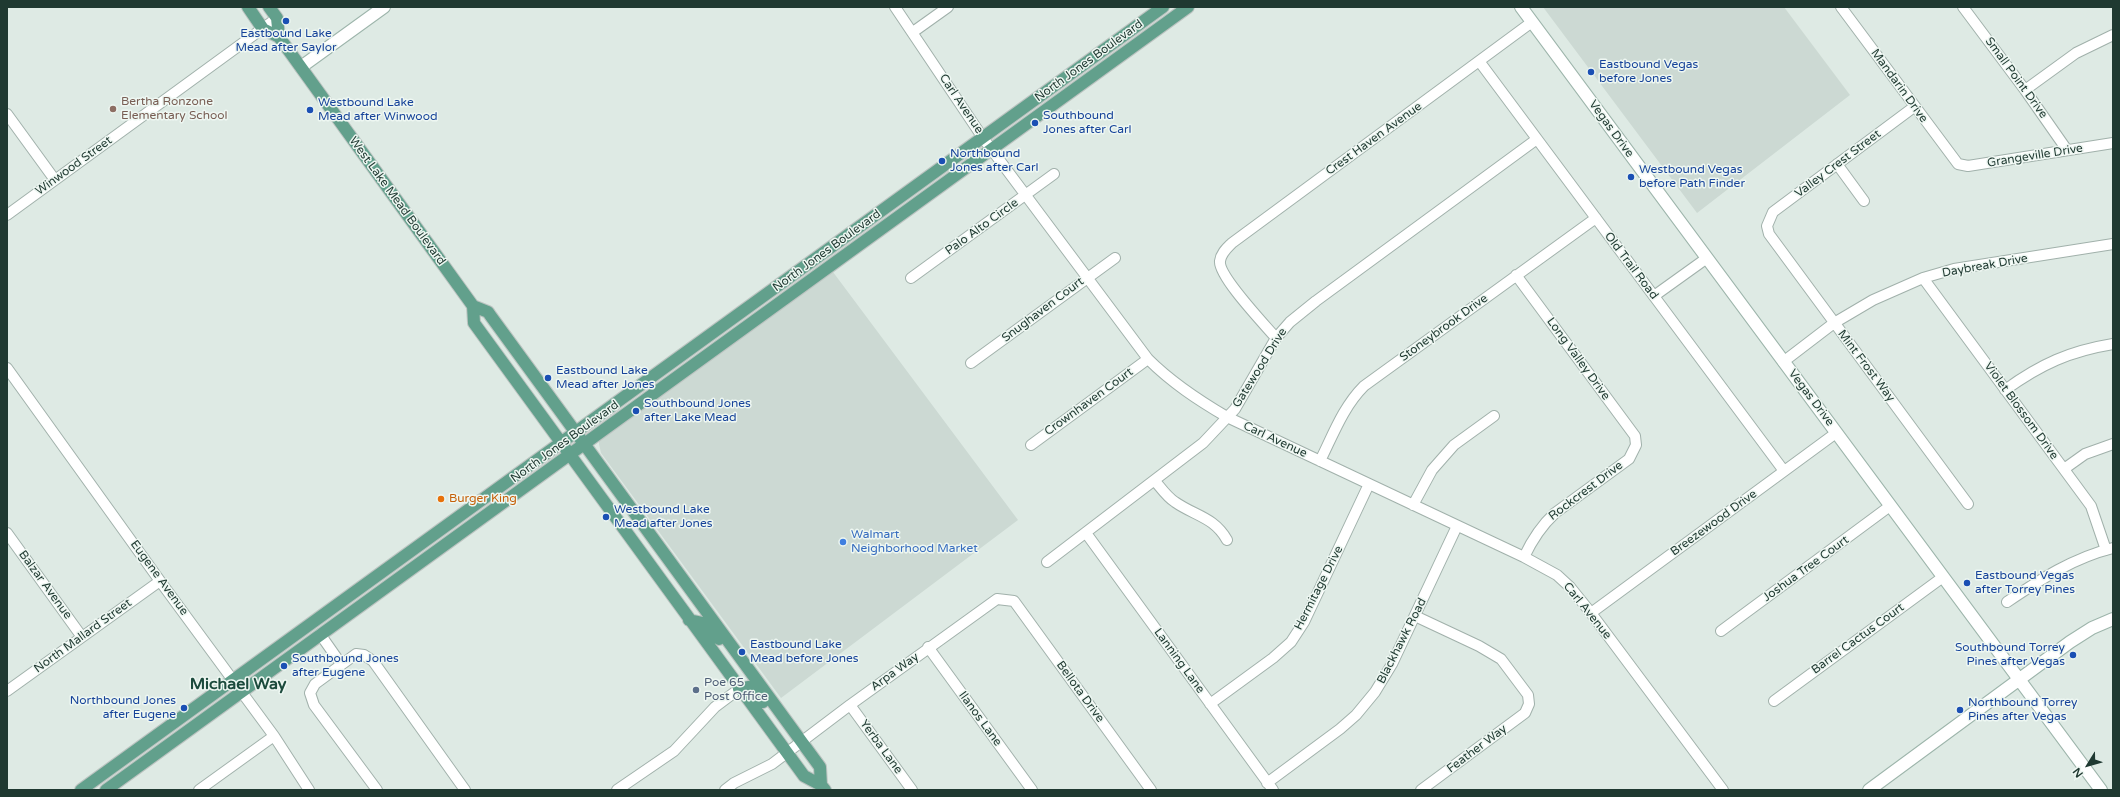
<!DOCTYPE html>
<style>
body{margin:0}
#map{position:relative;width:2120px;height:797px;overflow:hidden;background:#deeae4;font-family:"Varela Round",sans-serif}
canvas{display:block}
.frame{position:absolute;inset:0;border:8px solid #1f3931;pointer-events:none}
.north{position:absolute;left:2068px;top:745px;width:40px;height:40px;-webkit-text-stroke:3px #eef7f2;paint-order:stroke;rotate:233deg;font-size:11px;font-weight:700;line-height:16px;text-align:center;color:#1f3931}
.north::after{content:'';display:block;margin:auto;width:14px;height:18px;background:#1f3931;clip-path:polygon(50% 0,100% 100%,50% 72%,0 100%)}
</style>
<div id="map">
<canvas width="2120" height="797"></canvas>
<div class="frame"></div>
<div class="north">N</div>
</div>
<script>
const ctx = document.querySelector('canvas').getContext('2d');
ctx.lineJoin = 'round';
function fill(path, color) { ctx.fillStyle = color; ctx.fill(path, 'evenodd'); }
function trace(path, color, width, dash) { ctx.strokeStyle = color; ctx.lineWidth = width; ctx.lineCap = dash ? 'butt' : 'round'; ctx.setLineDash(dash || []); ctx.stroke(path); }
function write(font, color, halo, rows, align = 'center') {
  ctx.font = font + ' "Varela Round",sans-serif'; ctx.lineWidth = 3; ctx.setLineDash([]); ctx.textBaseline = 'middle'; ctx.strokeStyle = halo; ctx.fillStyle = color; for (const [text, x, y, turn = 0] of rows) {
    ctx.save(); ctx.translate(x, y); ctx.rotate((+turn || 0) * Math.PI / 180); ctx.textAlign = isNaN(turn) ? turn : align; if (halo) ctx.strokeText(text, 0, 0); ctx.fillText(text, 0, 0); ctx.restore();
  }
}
const built = new Path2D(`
 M 1543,7 L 1784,7 L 1850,95 L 1697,213 Z
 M 833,272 L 1018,520 L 781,698 L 601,453 L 599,444 L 599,440 Z`);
const street = new Path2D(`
 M 895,7 L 983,138 L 1148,359 C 1172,383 1198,400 1227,417 L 1524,557 L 1557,575 L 1570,587 L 1591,613 L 1723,790
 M 1841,7 L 1958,164 L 1968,166 L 2113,143
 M 1963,7 L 2025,90 L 2067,150
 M 913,32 L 948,7
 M 1479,61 L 1784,471
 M 2025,90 L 2076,53 L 2113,35
 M 1914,107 L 1773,212 L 1767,226 L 1769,234 L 1968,504
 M 7,114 L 55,180
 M 1837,164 L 1864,201
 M 7,215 L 277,18
 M 1516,275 L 1635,436 L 1636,445 L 1629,459 L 1555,513 C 1541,526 1532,540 1524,557
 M 911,278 L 1054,174
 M 1923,278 L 2091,506 L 2106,550
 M 1654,296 L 1707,258
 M 1276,338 C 1265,325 1218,276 1220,261 C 1221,253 1227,248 1232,243 L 1532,22
 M 1783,362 L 1834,323 L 1873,300 L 1923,278 L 1954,269 L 2113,244
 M 971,363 L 1115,258
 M 7,368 L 160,581 L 274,736 L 309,790
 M 2005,390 C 2041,364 2070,351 2113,344
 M 1031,445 L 1148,359
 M 1320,461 C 1333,435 1343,407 1364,386 L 1596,218
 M 2064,469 L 2085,454 L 2113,444
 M 1155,481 C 1161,488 1167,497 1175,502 C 1195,516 1214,517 1227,540
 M 1413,505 L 1432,470 L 1454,445 L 1494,416
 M 7,533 L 82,637
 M 1086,533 L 1273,790
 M 1047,562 L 1203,443 L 1235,409 L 1276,338 L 1290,322 L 1316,301 L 1537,139
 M 2007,602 C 2041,579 2073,558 2113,548
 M 1591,613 L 1836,433
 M 1415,616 L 1479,646 L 1501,659 L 1528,695 L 1529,704 L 1525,713 L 1421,790
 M 1721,631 L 1890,506
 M 320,634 L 341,664
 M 928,647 L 1032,790
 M 7,691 L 160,581
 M 1774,701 L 1943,577
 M 1210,704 L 1273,658 L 1291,642 L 1304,622 L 1369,484
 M 850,705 L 912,790
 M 1267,783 L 1340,729 L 1356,715 L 1375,692 L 1392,664 L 1457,526
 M 199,790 L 274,736
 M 377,790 L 314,705 L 310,693 L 315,684 L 356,654 L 364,655 L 373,661 L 465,790
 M 617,790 L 674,751 L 715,707 L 739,689
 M 725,790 L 734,783 L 772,764 L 850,705 L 997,599 L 1014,601 L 1151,790`);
const secondary = new Path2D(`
 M 1521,7 L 2101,790
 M 301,67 L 384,7
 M 1869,790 L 2070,642 L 2092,628 L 2113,619`);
const primary = new Path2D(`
 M 248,7 L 263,29 L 279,37 L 473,306 L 488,312 L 490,315 L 820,767 L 821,785
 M 269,7 L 277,18 L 279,37
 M 473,306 L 474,323 L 804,776 L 821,785 L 825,790
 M 689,620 L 703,623 L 719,639
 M 739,689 L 749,687 L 754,690 L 763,702
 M 81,790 L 1163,7
 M 106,790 L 1188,7`);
const markers = [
 [286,21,4,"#1a4fb4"],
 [1591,72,4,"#1a4fb4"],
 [113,109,4,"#8d6e63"],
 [310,110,4,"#1a4fb4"],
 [1035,123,4,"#1a4fb4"],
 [942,161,4,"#1a4fb4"],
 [1631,177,4,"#1a4fb4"],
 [548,378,4,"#1a4fb4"],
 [636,411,4,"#1a4fb4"],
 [441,499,4,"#e8710a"],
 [606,517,4,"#1a4fb4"],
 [843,542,4,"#3f7fe0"],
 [1967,583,4,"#1a4fb4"],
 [742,652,4,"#1a4fb4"],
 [2073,655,4,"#1a4fb4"],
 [284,666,4,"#1a4fb4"],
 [696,690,4,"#5c6f8a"],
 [184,708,4,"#1a4fb4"],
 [1960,710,4,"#1a4fb4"]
];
const transitNames = [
 ["Eastbound Lake",286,34,"center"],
 ["Mead after Saylor",286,48,"center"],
 ["Eastbound Vegas",1599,65],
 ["before Jones",1599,79],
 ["Westbound Lake",318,103],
 ["Mead after Winwood",318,117],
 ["Southbound",1043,116],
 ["Jones after Carl",1043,130],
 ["Northbound",950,154],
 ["Jones after Carl",950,168],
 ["Westbound Vegas",1639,170],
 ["before Path Finder",1639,184],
 ["Eastbound Lake",556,371],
 ["Mead after Jones",556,385],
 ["Southbound Jones",644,404],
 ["after Lake Mead",644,418],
 ["Westbound Lake",614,510],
 ["Mead after Jones",614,524],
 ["Eastbound Vegas",1975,576],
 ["after Torrey Pines",1975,590],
 ["Eastbound Lake",750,645],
 ["Mead before Jones",750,659],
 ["Southbound Torrey",2065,648,"right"],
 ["Pines after Vegas",2065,662,"right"],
 ["Southbound Jones",292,659],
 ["after Eugene",292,673],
 ["Northbound Jones",176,701,"right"],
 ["after Eugene",176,715,"right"],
 ["Northbound Torrey",1968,703],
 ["Pines after Vegas",1968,717]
];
const streetNames = [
 ["North Jones Boulevard",1089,61,-36],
 ["Small Point Drive",2016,78,54],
 ["Mandarin Drive",1899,86,54],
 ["Carl Avenue",961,104,56],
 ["Vegas Drive",1611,129,54],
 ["Crest Haven Avenue",1374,139,-36],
 ["Grangeville Drive",2035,156,-9],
 ["Valley Crest Street",1838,164,-37],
 ["Winwood Street",74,166,-36],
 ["West Lake Mead Boulevard",397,201,54],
 ["Palo Alto Circle",982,227,-36],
 ["North Jones Boulevard",827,251,-36],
 ["Old Trail Road",1631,266,53],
 ["Daybreak Drive",1985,266,-10],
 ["Snughaven Court",1043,310,-37],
 ["Stoneybrook Drive",1444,328,-36],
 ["Long Valley Drive",1578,359,54],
 ["Mint Frost Way",1866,366,53],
 ["Gatewood Drive",1260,368,-58],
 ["Vegas Drive",1811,398,53],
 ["Crownhaven Court",1089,402,-36],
 ["Violet Blossom Drive",2021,411,54],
 ["Carl Avenue",1275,440,25],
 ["North Jones Boulevard",565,442,-36],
 ["Rockcrest Drive",1586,491,-37],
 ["Breezewood Drive",1714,523,-36],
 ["Joshua Tree Court",1806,569,-36],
 ["Eugene Avenue",159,578,54],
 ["Balzar Avenue",45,585,54],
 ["Hermitage Drive",1319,588,-63],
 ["Carl Avenue",1587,611,51],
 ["North Mallard Street",83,636,-36],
 ["Barrel Cactus Court",1858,639,-36],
 ["Blackhawk Road",1402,641,-63],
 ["Lanning Lane",1179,661,54],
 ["Arpa Way",895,672,-36],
 ["Bellota Drive",1080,692,54],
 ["Ilanos Lane",980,719,54],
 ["Yerba Lane",881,747,54],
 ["Feather Way",1477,749,-37]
];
const educationNames = [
 ["Bertha Ronzone",121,102],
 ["Elementary School",121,116]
];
const foodNames = [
 ["Burger King",449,499]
];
const shopNames = [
 ["Walmart",851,535],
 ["Neighborhood Market",851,549]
];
const serviceNames = [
 ["Poe 65",704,683],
 ["Post Office",704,697]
];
const districtNames = [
 ["Michael Way",238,685]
];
fill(built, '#ccd9d3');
trace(street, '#a1b1ab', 12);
trace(secondary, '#9db5ab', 14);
trace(primary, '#bcc4c1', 14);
trace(street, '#fff', 10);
trace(secondary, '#fff', 12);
trace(primary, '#62a08c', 12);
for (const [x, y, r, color] of markers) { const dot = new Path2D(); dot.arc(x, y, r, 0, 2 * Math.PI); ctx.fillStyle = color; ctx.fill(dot); trace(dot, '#eef7f2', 1.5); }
write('12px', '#164399', '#eef7f2', transitNames, 'left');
write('12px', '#1f3931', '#eef7f2', streetNames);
write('12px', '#785e54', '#eef7f2', educationNames, 'left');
write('12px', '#c56008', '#eef7f2', foodNames, 'left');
write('12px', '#366cbe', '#eef7f2', shopNames, 'left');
write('12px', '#4e5e75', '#eef7f2', serviceNames, 'left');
write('bold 16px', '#1c4b3d', '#eef7f2', districtNames);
</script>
